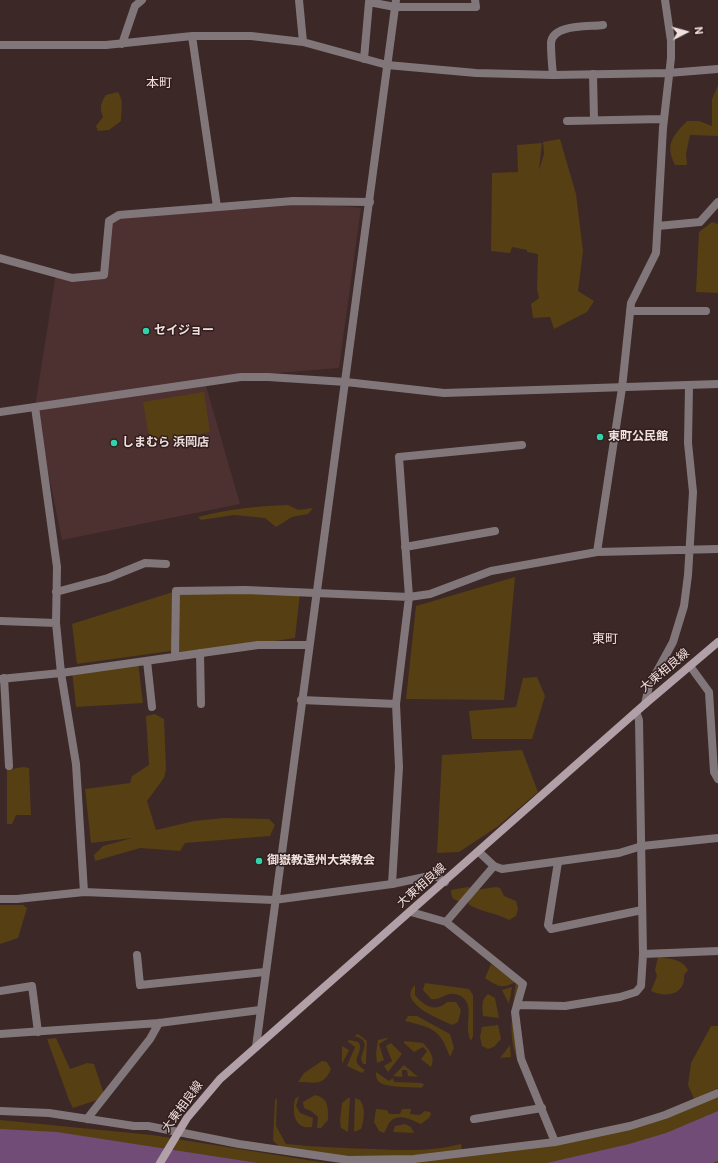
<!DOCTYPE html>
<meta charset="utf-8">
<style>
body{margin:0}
#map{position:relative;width:718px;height:1163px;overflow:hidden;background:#3c2827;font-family:Roboto,sans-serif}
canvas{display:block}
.north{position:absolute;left:666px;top:12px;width:40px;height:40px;-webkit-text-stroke:3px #321e1d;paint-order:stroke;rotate:84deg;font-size:11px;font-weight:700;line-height:16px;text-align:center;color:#f0e1e1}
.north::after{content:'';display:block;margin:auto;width:14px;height:18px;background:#f0e1e1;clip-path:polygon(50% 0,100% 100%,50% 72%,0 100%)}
</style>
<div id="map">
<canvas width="718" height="1163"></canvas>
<div class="north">N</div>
</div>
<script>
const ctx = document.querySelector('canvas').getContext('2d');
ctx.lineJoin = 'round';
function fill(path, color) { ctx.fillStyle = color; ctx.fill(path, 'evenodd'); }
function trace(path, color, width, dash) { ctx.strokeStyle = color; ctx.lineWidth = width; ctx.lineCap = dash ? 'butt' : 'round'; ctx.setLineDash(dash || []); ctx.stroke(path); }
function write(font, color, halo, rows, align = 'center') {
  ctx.font = font + ' Roboto,"Noto Sans JP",sans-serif'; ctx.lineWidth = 3; ctx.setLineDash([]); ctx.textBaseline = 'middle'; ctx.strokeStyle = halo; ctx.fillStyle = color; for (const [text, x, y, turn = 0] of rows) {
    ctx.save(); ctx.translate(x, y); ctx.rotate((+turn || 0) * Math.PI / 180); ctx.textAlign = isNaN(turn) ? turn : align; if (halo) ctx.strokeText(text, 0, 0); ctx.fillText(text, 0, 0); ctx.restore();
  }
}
const built = new Path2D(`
 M 293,201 L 361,208 L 339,368 L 204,379 L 240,504 L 62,540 L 35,407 L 56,273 L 107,273 L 111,220 Z`);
const green = new Path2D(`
 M 718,85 L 718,136 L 690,135 L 686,154 L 687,165 L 675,165 C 665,144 672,137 687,121 L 699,121 L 712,126 L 712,99 Z
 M 118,92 C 124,100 121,111 121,121 L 109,130 L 98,131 L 96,126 L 103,117 C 99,108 101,102 106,95 Z
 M 560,139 L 576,194 L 583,251 L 578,291 L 594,301 L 587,312 L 554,329 L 550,317 L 533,318 L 531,304 L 539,298 L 537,289 L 538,254 L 527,252 L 527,250 L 512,247 L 510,253 L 491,251 L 492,173 L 518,172 L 517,145 L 542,143 L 539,170 L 544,154 L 543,142 Z
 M 712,222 L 718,224 L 718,293 L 696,292 L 699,232 Z
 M 204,392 L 210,432 L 150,443 L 143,402 Z
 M 288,505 L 298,510 L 313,508 L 308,514 L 292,517 L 276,527 L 265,518 L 234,515 L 201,520 L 198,517 C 228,509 256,506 288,505 Z
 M 515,577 L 504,700 L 406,699 L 416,606 Z
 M 176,591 L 300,593 L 295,638 L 175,656 L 171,651 L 77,664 L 72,624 Z
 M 138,662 L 143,703 L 76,707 L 72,671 Z
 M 537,677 L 545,696 L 532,739 L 472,739 L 469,711 L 516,707 L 523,678 Z
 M 155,714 L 164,719 L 166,769 L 164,778 L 147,801 L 156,830 L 194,821 L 224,818 L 269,819 L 275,825 L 270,836 L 185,843 L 180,851 L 140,848 L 95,861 L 94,855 L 103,846 L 132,838 L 91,843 L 85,789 L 130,783 L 132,776 L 149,765 L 146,716 Z
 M 522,750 L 538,792 L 497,827 L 459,852 L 437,853 L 442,755 Z
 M 23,767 L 29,768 L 31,815 L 16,815 L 12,824 L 7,824 L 7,770 Z
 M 467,887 L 472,888 L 462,902 C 454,900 451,899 451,890 Z
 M 496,887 L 500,888 L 504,896 L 516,901 L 518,909 L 516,916 L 509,920 C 495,912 483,913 468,904 L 475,890 Z
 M 0,905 L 23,905 L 27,908 L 18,938 L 0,944 Z
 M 658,957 C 670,959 681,958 688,970 L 684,975 C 686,995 665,998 651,991 L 657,976 L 655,970 Z
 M 491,964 L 522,986 L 515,1012 L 522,1068 C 506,1043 512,1010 516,982 C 501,989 499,987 485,978 Z
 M 425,983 L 469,989 L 473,995 L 473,1036 L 471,1041 C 462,1025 479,1000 455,994 C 446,992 440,1001 431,999 L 423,990 Z
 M 415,985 L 415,995 C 424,1006 435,1013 447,1002 L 456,1002 L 461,1010 L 458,1022 L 452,1025 C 438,1018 397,1003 415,985 Z
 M 512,987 L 509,1004 L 502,990 Z
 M 488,994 L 495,998 L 499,1018 L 483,1016 C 482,1006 481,1000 488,994 Z
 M 408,1016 L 417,1016 L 450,1034 L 454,1048 L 450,1057 C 440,1029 433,1028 405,1021 Z
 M 498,1025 L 501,1039 L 494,1047 L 488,1049 L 482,1046 L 480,1037 L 482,1027 Z
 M 711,1026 L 718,1026 L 718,1088 L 694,1099 L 688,1085 L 691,1063 Z
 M 358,1034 L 367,1041 L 366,1064 L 363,1064 L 361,1059 C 363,1049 371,1040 354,1036 Z
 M 56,1038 L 70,1069 L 87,1063 L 94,1064 L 104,1094 L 97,1100 L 73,1108 L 69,1100 L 47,1039 Z
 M 387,1038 L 389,1038 L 379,1044 L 384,1060 L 377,1063 L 376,1053 L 378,1040 Z
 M 350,1040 L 358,1042 L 360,1045 C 361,1057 349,1060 365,1070 L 362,1073 L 347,1066 L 355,1047 L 347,1041 Z
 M 404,1041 L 423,1043 C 429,1049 436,1058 431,1067 L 421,1059 L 427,1051 L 423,1047 L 414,1052 L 404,1043 Z
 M 391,1043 L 402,1054 L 388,1072 L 384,1066 L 392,1061 L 386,1046 Z
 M 510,1045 L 511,1057 L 500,1058 Z
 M 342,1046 L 349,1050 L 342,1064 Z
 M 322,1061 L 327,1062 L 331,1069 C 323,1087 315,1082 298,1082 L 304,1073 Z
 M 404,1065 L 418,1077 L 408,1076 L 407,1070 L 402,1070 L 402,1077 L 393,1076 Z
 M 376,1072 L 389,1081 L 393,1078 L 394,1082 L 422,1083 L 424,1085 L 421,1088 C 412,1087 384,1088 378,1081 C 376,1078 376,1075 376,1072 Z
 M 315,1095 C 329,1098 328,1108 328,1120 L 321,1128 L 317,1128 L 318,1117 L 311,1111 L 304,1108 L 303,1102 Z
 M 299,1096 L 296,1106 L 300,1113 L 313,1118 L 312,1127 C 294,1130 292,1112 295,1099 Z
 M 718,1096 L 718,1163 L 376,1163 L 459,1154 L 630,1126 Z
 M 277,1098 L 276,1126 L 286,1144 C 315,1147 343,1148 372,1149 C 403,1150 431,1152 461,1144 L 462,1151 L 437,1155 L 349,1157 L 284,1150 L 273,1141 L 275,1100 Z
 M 348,1098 L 350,1098 L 348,1132 L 341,1128 L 340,1121 L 342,1103 Z
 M 355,1098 L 360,1100 C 366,1108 364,1120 361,1129 L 354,1132 Z
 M 376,1109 L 387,1110 L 389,1114 L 400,1114 L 402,1109 L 411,1109 L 410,1114 L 420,1115 L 425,1111 L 430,1112 L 431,1114 L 429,1118 L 421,1124 C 412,1120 398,1112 390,1122 C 387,1125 387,1129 384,1133 L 379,1131 L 374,1122 Z
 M 0,1120 L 152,1135 L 326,1163 L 0,1163 Z
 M 405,1124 L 411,1127 L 414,1133 L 393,1132 L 395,1126 Z`);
const water = new Path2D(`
 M 718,1111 L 718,1161 L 713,1163 L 547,1163 L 629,1144 L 666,1133 Z
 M 0,1129 L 57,1132 L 258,1163 L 0,1163 Z`);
const minor = new Path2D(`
 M 299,0 L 303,42
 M 192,36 L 217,207
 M 122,44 L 135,6 L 142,0
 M 0,45 L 106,45 L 192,36 L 251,36 L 303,42 L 387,65 L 476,73 L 553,75 L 668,73 L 718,69
 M 364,59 L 369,2 L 395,7 L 476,7 L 475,0
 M 593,74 L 594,120
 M 553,75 C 552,65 551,54 551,43 C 552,24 588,27 603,25
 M 567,121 L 663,119
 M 658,226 L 700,222 L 718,202
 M 0,258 L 72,278 L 104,275 L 109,221 L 119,215 L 293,201 L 370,202
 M 630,311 L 706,311
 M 35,407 L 57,567 L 56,623 L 61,673 L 76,764 L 84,892
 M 405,547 L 495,531
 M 597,552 L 622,388 L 631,303 L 656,253 L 663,128 L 671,58 L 671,41 L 665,0
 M 56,592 L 108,578 L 145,563 L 166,564
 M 0,621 L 56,623
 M 200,653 L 201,704
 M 175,656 L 176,591 L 246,590 L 409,597 L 430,594 L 491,571 L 597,552 L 718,549
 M 147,661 L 152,707
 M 690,666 L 709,692 L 714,772 L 718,779
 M 4,678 L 9,766
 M 0,679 L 61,673 L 258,645 L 309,645
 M 301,700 L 396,704 L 409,597 L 399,457 L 522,445
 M 645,704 L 649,686 L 673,642 L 684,606 L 688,575 L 693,492 L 688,443 L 689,386
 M 558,862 L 548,925 L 551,929 L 642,910
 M 392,884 L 399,767 L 396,704
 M 411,912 L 446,922 L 523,984 L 515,1012 L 521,1059 L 555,1142
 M 446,922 L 494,866
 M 643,954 L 718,951
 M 137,955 L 140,985 L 265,972
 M 0,991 L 32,986 L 38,1032
 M 517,1005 L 565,1006 L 620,997 L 636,992 L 641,986 L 643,954 L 639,720 L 636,712
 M 0,1034 L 159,1023 L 260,1010
 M 0,1111 L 49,1113 L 134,1126 L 148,1126 L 239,1144 L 348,1160 L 414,1159 L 555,1142 L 630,1126 L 665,1115 L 718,1093
 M 87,1119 L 150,1039 L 159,1023
 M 474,1119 L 542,1108`);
const tertiary = new Path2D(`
 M 0,412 L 241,377 L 268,377 L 346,382 L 444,393 L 718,384
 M 479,852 L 494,866 L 502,869 L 619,853 L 642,846 L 718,838
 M 0,899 L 17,899 L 84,892 L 274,900 L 392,884 L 434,875 L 445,882
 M 256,1047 L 396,0`);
const secondary = new Path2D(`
 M 160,1163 L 187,1118 L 220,1079 L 645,704 L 718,642`);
const markers = [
 [146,331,4,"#2fd4aa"],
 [600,437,4,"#2fd4aa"],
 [114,443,4,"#2fd4aa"],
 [259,861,4,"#2fd4aa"]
];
const poiNames = [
 ["セイジョー",154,331],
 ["東町公民館",608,437],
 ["しまむら 浜岡店",122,443],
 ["御嶽教遠州大栄教会",267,861]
];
const streetNames = [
 ["大東相良線",665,671,-40],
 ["大東相良線",422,886,-41],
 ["大東相良線",183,1107,-54]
];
const neighbourhoodNames = [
 ["本町",159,84],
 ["東町",605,640]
];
fill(built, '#4d3130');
fill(green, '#553f13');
fill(water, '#704c76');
trace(minor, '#81777b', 8);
trace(tertiary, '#81777b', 8);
trace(secondary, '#b1a0a7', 8);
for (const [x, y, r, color] of markers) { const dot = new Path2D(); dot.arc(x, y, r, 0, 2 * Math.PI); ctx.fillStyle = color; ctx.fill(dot); trace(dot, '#321e1d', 1.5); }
write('bold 12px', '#f0e1e1', '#321e1d', poiNames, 'left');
write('12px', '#f0e1e1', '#321e1d', streetNames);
write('13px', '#f0e1e1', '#321e1d', neighbourhoodNames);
</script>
